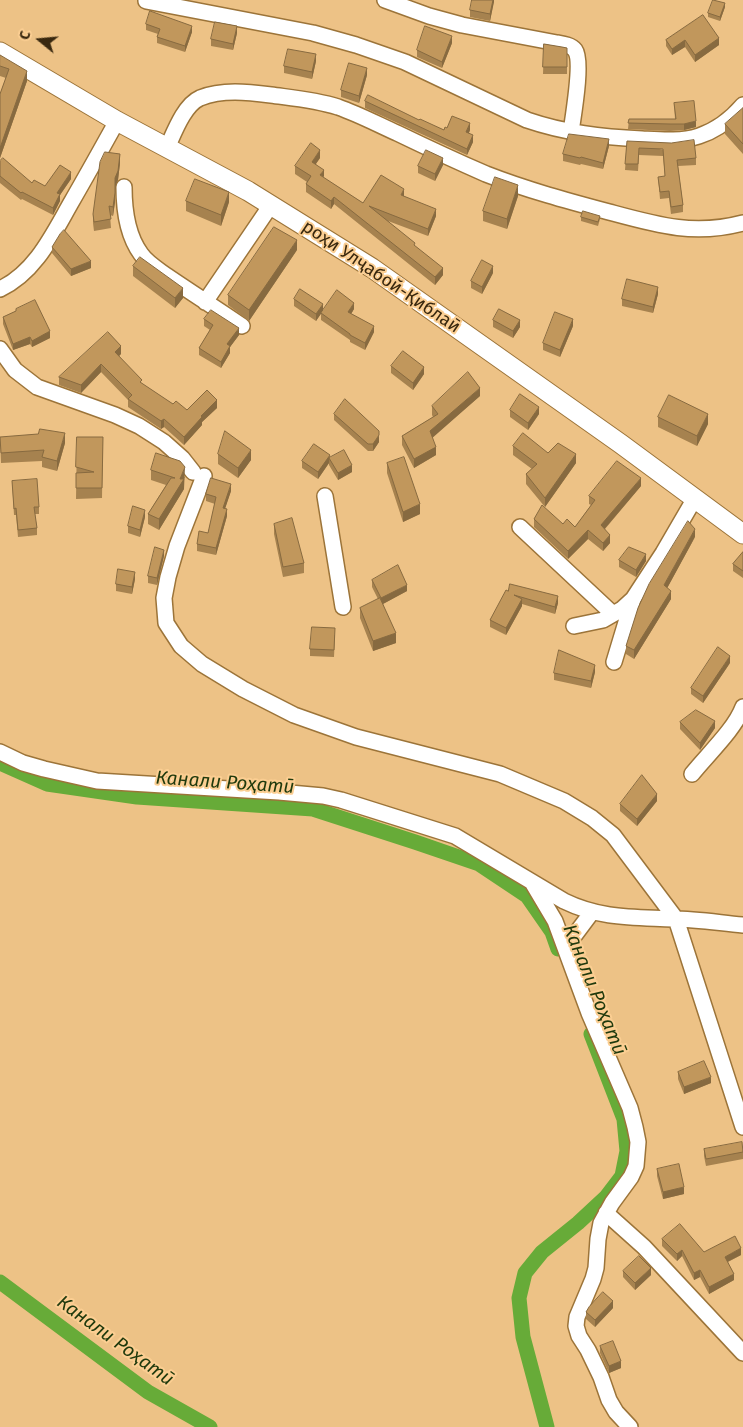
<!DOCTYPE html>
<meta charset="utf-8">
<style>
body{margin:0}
#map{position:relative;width:743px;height:1427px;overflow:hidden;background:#edc286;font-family:"Fira Sans",sans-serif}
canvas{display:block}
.north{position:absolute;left:15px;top:15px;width:50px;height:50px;-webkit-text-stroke:4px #fbce92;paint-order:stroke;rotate:287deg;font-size:14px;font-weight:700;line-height:20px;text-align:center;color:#39280f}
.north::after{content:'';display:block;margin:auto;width:18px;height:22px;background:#39280f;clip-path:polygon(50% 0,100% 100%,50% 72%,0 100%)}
</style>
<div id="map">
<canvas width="743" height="1427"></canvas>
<div class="north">С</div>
</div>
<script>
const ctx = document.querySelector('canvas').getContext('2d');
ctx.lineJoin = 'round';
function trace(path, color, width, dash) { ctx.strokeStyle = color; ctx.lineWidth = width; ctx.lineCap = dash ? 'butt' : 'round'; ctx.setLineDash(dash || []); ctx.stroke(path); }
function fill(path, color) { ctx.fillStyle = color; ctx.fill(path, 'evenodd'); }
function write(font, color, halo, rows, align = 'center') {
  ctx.font = font + ' "Fira Sans",sans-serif'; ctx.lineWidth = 4; ctx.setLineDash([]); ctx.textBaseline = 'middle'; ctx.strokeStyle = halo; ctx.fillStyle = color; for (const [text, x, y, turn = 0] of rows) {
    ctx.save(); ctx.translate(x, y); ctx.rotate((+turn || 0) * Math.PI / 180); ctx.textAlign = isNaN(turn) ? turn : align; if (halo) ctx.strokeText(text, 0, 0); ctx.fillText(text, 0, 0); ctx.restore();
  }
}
const canal = new Path2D(`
 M 0,763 L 47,784 L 137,797 L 313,809 L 415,842 L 479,864 L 527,896 L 552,932 L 558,949
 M 0,1282 L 148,1392 L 210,1427
 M 547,1427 L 523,1337 L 519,1298 L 525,1273 L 542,1252 L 578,1223 L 606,1197 L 622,1176 L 627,1151 L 624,1119 L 591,1034`);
const minor = new Path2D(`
 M 385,0 L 429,16 L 462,25 L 557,43 C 563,44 571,45 575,50 C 583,61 573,117 571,132
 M 146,1 L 313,33 L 356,45 L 405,62 L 527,120 C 565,133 602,137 642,139 C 660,140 681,142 699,136 C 717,130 731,119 743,105
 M 167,148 C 174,133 184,105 200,98 C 222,89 248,92 271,95 C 293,98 316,100 338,107 C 358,114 377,124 397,133 C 426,147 456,161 486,174 C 527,190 568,201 609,212 C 657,225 694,236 743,223
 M 124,187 C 124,210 127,235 141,254 C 147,263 159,270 167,276 C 192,293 217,309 242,326
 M 0,289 C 36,272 53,234 72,201 C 87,175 102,148 117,121
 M 205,302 L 271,205
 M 0,349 L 15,370 L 37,387 L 115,415 L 139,426 L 164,442 L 182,458 L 193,472
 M 204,476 L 177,546 L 168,577 L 164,598 L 166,623 L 181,646 L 202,664 L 243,689 L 294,715 L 356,737 L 500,774 L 564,801 L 592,818 L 613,835 L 676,919 L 743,1127
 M 325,496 L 343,607
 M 520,527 L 613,614
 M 574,626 L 603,620 L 622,609 L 633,599 L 663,553 L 695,498
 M 614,662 L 633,599
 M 0,752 L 23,763 L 44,769 L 97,781 L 279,792 L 323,796 L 341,800 L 455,836 L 564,901 C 601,919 633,917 673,919 C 697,919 720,923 743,925
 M 692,774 C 707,755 735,729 743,707
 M 533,884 L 555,921 L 589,1013 L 630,1108 L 635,1127 L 638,1142 L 636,1166 L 631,1177 L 612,1203 L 601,1223 L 598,1239 L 596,1268 L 593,1279 L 577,1317 L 576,1326 L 579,1336 L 588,1350 L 601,1377 L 609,1400 L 616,1412 L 630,1427
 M 565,948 L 592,912
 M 606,1213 L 644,1247 L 743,1353`);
const tertiary = new Path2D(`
 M 0,52 L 117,121 L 248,191 L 372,268 L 621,444 L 743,534`);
const wall = new Path2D(`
 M 494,0 L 490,21 L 470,17 L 470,10 Z
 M 725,7 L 720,21 L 708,17 L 708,13 Z
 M 703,15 L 719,45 L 695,62 L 685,47 L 672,55 L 666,46 L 666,40 Z
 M 146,24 L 192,32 L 185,52 L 157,43 L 157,37 L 158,34 L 146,30 Z
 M 237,33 L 233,50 L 211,46 L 211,39 Z
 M 452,43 L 442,68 L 417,57 L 417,50 Z
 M 544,44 L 567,48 L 567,74 L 543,74 Z
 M 0,55 L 27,81 L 0,158 L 0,94 L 6,78 L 0,76 Z
 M 316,61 L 312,79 L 284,73 L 284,66 Z
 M 367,75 L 359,103 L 341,97 L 341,90 Z
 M 365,101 L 419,120 L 444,130 L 447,128 L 470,130 L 469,133 L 473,142 L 467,155 L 365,108 Z
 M 674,103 L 696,127 L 684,130 L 670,131 L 628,129 L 629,119 L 675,119 Z
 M 743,108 L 743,154 L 725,134 L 725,124 Z
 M 627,141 L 696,158 L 696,165 L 678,166 L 683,205 L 683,212 L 671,214 L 669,198 L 660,199 L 658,177 L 665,177 L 663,156 L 639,155 L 638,171 L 625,170 Z
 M 609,146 L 603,169 L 581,164 L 580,165 L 563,161 L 563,154 Z
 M 320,158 L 316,164 L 324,178 L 363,203 L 404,196 L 436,216 L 428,236 L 388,221 L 415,246 L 443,275 L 435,285 L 334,204 L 331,209 L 306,192 L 306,184 L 307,182 L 295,174 L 295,166 Z
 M 0,161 L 32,183 L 45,186 L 71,179 L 60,195 L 60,201 L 53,215 L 22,199 L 21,200 L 0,183 Z
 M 120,163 L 118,180 L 115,187 L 115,202 L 113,216 L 110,215 L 111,228 L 94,231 L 93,223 L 93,214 Z
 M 443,165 L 435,181 L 418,173 L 418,166 Z
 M 518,196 L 507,229 L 483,221 L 483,211 Z
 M 186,201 L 229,202 L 221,226 L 186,211 Z
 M 581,217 L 600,219 L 598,226 L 581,221 Z
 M 52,247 L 91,268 L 71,276 L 52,253 Z
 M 297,250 L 249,321 L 228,305 L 228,295 Z
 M 133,266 L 183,298 L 175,308 L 133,276 Z
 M 493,273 L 482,294 L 471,288 L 471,281 Z
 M 658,294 L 653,313 L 622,306 L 622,299 Z
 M 294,299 L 323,311 L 354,309 L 351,314 L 374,332 L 365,350 L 350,342 L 350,340 L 321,320 L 321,313 L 316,321 L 294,306 Z
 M 16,309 L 50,338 L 32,347 L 30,344 L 13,350 L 3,324 L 3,317 L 16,311 Z
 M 204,319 L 239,335 L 230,347 L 230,353 L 221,368 L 199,355 L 199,348 L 210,330 L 204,326 Z
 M 493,320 L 520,327 L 513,338 L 493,327 Z
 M 573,326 L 560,357 L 543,350 L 543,343 Z
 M 121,354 L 119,356 L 142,384 L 173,404 L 187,410 L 217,408 L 202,422 L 202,425 L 184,445 L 164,427 L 161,429 L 128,407 L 128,400 L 101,372 L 81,393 L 59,385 L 59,377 Z
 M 391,366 L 424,374 L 413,390 L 391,373 Z
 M 480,396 L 432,437 L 436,455 L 414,468 L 402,445 L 402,436 L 433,417 L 432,415 L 432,406 Z
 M 510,410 L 539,414 L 528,430 L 510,417 Z
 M 334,414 L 379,442 L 373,451 L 368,451 L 334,420 Z
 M 658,417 L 708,424 L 697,446 L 658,427 Z
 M 0,437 L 65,443 L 57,471 L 42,467 L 42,461 L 1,463 Z
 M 77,437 L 103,437 L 102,498 L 76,499 Z
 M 513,446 L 548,453 L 576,463 L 545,507 L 526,484 L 526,474 L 532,469 L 513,455 Z
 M 218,454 L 251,460 L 238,478 L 218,464 Z
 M 330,458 L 352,472 L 338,480 L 329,465 L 329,463 L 318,479 L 302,468 L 302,461 Z
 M 387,463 L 420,514 L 403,522 L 387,473 Z
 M 151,470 L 185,477 L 184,479 L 184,489 L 159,530 L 148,524 L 148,514 L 166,485 L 151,480 Z
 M 12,481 L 39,507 L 39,514 L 35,514 L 37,528 L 37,535 L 18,537 L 16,515 L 14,515 Z
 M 641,486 L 605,529 L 610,543 L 603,551 L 588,539 L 568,559 L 534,527 L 534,519 L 575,527 L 591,505 L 589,504 L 589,496 Z
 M 231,491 L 225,508 L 227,516 L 216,555 L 197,551 L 197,544 L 208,533 L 215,504 L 206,501 L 206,494 Z
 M 145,517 L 140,537 L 128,533 L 128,526 Z
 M 274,524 L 304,563 L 304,573 L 283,577 L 274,534 Z
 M 695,537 L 667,588 L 671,599 L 634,659 L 626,654 L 626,646 Z
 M 743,552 L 743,578 L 733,571 L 733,564 Z
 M 164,556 L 157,585 L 148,583 L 148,576 Z
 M 619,560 L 646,561 L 636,577 L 619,567 Z
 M 135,579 L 132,594 L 116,591 L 116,584 Z
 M 372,580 L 407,591 L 383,604 L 396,643 L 373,651 L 360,618 L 360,608 L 378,599 L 372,587 Z
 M 508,591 L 558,603 L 555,614 L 522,604 L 522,606 L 506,635 L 490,627 L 490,620 Z
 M 335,635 L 334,657 L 310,656 L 310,649 Z
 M 730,663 L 703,703 L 691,694 L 691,688 Z
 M 595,672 L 591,688 L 554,680 L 554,673 Z
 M 680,722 L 715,728 L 700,750 L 680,729 Z
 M 657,801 L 637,826 L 620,811 L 620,804 Z
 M 678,1072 L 711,1083 L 684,1094 L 678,1079 Z
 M 704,1149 L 743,1150 L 743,1159 L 706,1166 L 704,1156 Z
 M 657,1169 L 684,1194 L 663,1199 L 657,1176 Z
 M 662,1239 L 704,1252 L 741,1255 L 728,1262 L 734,1280 L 709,1294 L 700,1277 L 694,1280 L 682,1256 L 677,1261 L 662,1246 Z
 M 623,1271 L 651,1275 L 635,1290 L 623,1277 Z
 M 613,1308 L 595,1327 L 586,1319 L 586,1312 Z
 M 600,1346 L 621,1368 L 609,1373 L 600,1353 Z`);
const shadedWall = new Path2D(`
 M 493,0 L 494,0 L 494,2 L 490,21 L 490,14 Z
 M 725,3 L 725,7 L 720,21 L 720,17 Z
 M 192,26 L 192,32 L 185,52 L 185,46 Z
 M 237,26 L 237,33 L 233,50 L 233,44 Z
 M 452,36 L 452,43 L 442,68 L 442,62 Z
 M 719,38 L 719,45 L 695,62 L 695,55 Z
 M 685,40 L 685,47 L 672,55 L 672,49 Z
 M 316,54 L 316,61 L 312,79 L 312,72 Z
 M 367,68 L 367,75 L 359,103 L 359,96 Z
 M 27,71 L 27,81 L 0,158 L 0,148 Z
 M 696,121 L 696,127 L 684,130 L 684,124 Z
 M 470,123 L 470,130 L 466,139 L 466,132 Z
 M 473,135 L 473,142 L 467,155 L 467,149 Z
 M 609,139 L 609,146 L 603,169 L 603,163 Z
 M 320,150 L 320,158 L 312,169 L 312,162 Z
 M 120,154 L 120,163 L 118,180 L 115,187 L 115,178 Z
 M 443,158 L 443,165 L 435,181 L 435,174 Z
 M 324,170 L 324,177 L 320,175 Z
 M 71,172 L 71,179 L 60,195 L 60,201 L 53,215 L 53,208 L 57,193 Z
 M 518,185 L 518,196 L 507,229 L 507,219 Z
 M 404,189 L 404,197 L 401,195 Z
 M 229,192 L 229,202 L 221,226 L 221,215 Z
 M 115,193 L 115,202 L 113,216 L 113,207 Z
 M 334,197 L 334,204 L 331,209 L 331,201 Z
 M 436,209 L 436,216 L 428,236 L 428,229 Z
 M 297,240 L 297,250 L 249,321 L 249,310 Z
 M 91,261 L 91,268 L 71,276 L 71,269 Z
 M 493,266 L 493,273 L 482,294 L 482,287 Z
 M 443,268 L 443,275 L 435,285 L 435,277 Z
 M 658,287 L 658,294 L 653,313 L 653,307 Z
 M 183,288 L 183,298 L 175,308 L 175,298 Z
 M 354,303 L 354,309 L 348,319 L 348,312 Z
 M 323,304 L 323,311 L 316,321 L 316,314 Z
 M 573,319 L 573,326 L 560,357 L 560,350 Z
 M 520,320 L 520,327 L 513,338 L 513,331 Z
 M 374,326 L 374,332 L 365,350 L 365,343 Z
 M 239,328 L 239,335 L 230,347 L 230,353 L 221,368 L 221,362 L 227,344 Z
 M 50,331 L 50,338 L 32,347 L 32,341 Z
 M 30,337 L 30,344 L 13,350 L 13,344 Z
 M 121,346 L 121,354 L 115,360 L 115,352 Z
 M 101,364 L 101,372 L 81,393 L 81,385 Z
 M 424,367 L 424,374 L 413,390 L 413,383 Z
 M 480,388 L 480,396 L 430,440 L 430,431 Z
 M 217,400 L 217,408 L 202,422 L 202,425 L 184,445 L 184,437 L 201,416 Z
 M 539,407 L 539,414 L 528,430 L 528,423 Z
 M 708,414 L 708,424 L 697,446 L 697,436 Z
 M 164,419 L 164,427 L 161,429 L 161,421 Z
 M 65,433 L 65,443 L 57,471 L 57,461 Z
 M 379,435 L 379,442 L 373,451 L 373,444 Z
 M 436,447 L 436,455 L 414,468 L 414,459 Z
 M 251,450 L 251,460 L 238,478 L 238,468 Z
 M 576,454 L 576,463 L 545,507 L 545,498 Z
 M 330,455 L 329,463 L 318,479 L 318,472 Z
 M 352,465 L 352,472 L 338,480 L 338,473 Z
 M 185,467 L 184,489 L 159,530 L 159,519 L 180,479 Z
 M 641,478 L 641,486 L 601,533 L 601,525 Z
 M 231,484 L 231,491 L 223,515 L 223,508 Z
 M 420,504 L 420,514 L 403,522 L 403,512 Z
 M 227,509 L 227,516 L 216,555 L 216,548 Z
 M 145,510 L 145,517 L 140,537 L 140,530 Z
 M 695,529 L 695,537 L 664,594 L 664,585 Z
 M 588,530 L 588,539 L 568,559 L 568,551 Z
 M 610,535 L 610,543 L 603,551 L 603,543 Z
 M 164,550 L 164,556 L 157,585 L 157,578 Z
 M 646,554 L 646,561 L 636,577 L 636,570 Z
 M 135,572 L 135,579 L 132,594 L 132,587 Z
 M 407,585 L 407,591 L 381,605 L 381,598 Z
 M 671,591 L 671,599 L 634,659 L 634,650 Z
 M 558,596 L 558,603 L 555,614 L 555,607 Z
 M 522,599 L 522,606 L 506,635 L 506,628 Z
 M 396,633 L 396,643 L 373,651 L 373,641 Z
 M 730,656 L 730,663 L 703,703 L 703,696 Z
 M 595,665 L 595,672 L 591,688 L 591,681 Z
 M 715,721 L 715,728 L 700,750 L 700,743 Z
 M 657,794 L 657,801 L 637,826 L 637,819 Z
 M 711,1077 L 711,1083 L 684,1094 L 684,1087 Z
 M 684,1187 L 684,1194 L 663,1199 L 663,1192 Z
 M 741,1248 L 741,1255 L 725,1263 L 725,1257 Z
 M 682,1250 L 682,1256 L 677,1261 L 677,1254 Z
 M 651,1268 L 651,1275 L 635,1290 L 635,1283 Z
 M 700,1270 L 700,1277 L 694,1280 L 694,1273 Z
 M 734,1274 L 734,1280 L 709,1294 L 709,1287 Z
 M 613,1301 L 613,1308 L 595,1327 L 595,1320 Z
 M 621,1361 L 621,1368 L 609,1373 L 609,1366 Z`);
const building = new Path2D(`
 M 472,0 L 493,0 L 490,14 L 470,10 Z
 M 713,0 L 725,3 L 720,17 L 708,13 Z
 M 150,11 L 192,26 L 185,46 L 157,37 L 160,29 L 146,24 Z
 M 703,15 L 719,38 L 695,55 L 685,40 L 672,49 L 666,40 Z
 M 215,22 L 237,26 L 233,44 L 211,39 Z
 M 425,26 L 452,36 L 442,62 L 417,50 Z
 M 544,44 L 562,47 L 567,48 L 567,67 L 543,67 Z
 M 288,49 L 316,54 L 312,72 L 284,66 Z
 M 0,55 L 27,71 L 0,148 L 0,94 L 9,69 L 0,66 Z
 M 349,63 L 367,68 L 359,96 L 341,90 Z
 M 368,95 L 419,120 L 420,119 L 444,130 L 445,127 L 447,128 L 452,116 L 470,123 L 466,132 L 473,135 L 467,149 L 365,101 Z
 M 694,101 L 696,121 L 684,124 L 670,124 L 628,123 L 629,119 L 676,119 L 674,103 Z
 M 743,108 L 743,144 L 725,124 Z
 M 569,134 L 609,139 L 603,163 L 581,157 L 580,158 L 563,154 Z
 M 694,140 L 696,158 L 677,160 L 683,205 L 671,207 L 669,191 L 660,192 L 658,177 L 665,176 L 663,149 L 639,148 L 638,164 L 625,164 L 627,141 L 671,143 Z
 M 311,143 L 320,150 L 312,162 L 324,170 L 320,175 L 363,203 L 381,175 L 404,189 L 401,195 L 436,209 L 428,229 L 369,206 L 415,243 L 414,245 L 443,268 L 435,277 L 334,197 L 331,201 L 306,184 L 311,176 L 295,166 Z
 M 426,150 L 443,158 L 435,174 L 418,166 Z
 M 105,152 L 120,154 L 118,171 L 115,178 L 115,193 L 113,207 L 109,206 L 111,219 L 94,222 L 93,214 L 100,162 Z
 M 3,158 L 32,183 L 34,180 L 45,186 L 60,165 L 71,172 L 57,193 L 60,194 L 53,208 L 22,192 L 21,193 L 0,176 L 0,161 Z
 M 495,177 L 518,185 L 507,219 L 483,211 Z
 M 195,179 L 229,192 L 221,215 L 186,201 Z
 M 583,211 L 600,216 L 598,222 L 581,217 Z
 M 274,227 L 297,240 L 249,310 L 228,295 Z
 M 64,230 L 91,261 L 71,269 L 52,247 L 60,234 Z
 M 140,257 L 183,288 L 175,298 L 133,266 Z
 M 482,260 L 493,266 L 482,287 L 471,281 Z
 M 627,279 L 658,287 L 653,307 L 622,299 Z
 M 300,289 L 323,304 L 316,314 L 294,299 Z
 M 337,290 L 354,303 L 348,312 L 374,326 L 365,343 L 350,335 L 350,334 L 321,313 Z
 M 35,300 L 50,331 L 32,341 L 30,337 L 13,344 L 3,317 L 16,311 L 16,309 Z
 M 499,309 L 520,320 L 513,331 L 493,320 Z
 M 211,310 L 239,328 L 227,344 L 230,346 L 221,362 L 199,348 L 213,325 L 204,319 Z
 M 555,312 L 573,319 L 560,350 L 543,343 Z
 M 108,332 L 121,346 L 115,352 L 142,380 L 140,382 L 173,404 L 176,401 L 187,410 L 207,390 L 217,400 L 201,416 L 202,417 L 184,437 L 164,419 L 161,421 L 128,399 L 132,395 L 101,364 L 81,385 L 59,377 Z
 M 403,351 L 424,367 L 413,383 L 391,366 Z
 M 468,372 L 480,388 L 430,431 L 436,447 L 414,459 L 402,436 L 438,414 L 432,406 Z
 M 520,394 L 539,407 L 528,423 L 510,410 Z
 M 669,395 L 708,414 L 697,436 L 658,417 Z
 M 345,399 L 379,431 L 379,435 L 373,444 L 368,444 L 334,414 Z
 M 40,429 L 65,433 L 57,461 L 42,457 L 44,450 L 1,453 L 0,437 L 38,434 Z
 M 225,431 L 251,450 L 238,468 L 218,454 Z
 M 523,433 L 548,453 L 558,443 L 576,454 L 545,498 L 526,474 L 537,464 L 513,446 Z
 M 77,437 L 103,437 L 102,488 L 76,488 L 76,473 L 94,472 L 76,467 Z
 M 314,444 L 330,455 L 318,472 L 302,461 Z
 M 344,450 L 352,465 L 338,473 L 329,458 Z
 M 156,453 L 180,461 L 185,467 L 180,479 L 184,479 L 159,519 L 148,514 L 171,478 L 175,478 L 151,470 Z
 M 404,457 L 420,504 L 403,512 L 387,463 Z
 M 617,461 L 641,478 L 601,525 L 610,535 L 603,543 L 588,530 L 568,551 L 534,519 L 542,505 L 563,524 L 567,519 L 575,527 L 595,500 L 589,496 Z
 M 211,478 L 231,484 L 223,508 L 227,509 L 216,548 L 197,544 L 199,531 L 208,533 L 216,497 L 206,494 Z
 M 37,479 L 39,507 L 34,507 L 37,528 L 18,530 L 16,508 L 14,509 L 12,481 Z
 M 133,506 L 145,510 L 140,530 L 128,526 Z
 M 292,518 L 304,563 L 283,567 L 274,524 Z
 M 688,521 L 695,529 L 664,585 L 671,591 L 634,650 L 626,646 L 638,608 L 649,584 Z
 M 155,547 L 164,550 L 157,578 L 148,576 Z
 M 629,547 L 646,554 L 636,570 L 619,560 Z
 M 743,552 L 743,571 L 733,564 Z
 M 398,565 L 407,585 L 381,598 L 372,580 Z
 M 118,569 L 135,572 L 132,587 L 116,584 Z
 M 510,584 L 558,596 L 555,607 L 514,595 L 522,599 L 506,628 L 490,620 L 506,590 L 508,591 Z
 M 380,598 L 396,633 L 373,641 L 360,608 Z
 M 312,627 L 335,628 L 334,650 L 310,649 Z
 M 718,647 L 730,656 L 703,696 L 691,688 Z
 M 559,650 L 595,665 L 591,681 L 554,673 Z
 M 696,710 L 715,721 L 700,743 L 680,722 Z
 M 642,775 L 657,794 L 637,819 L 620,804 Z
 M 704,1061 L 711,1077 L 684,1087 L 678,1072 Z
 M 742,1142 L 743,1152 L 706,1159 L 704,1149 Z
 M 679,1164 L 684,1187 L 663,1192 L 657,1169 Z
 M 680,1224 L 704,1252 L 735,1236 L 741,1248 L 725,1257 L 734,1274 L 709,1287 L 700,1270 L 694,1273 L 682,1250 L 677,1254 L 662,1239 Z
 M 639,1256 L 651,1268 L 635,1283 L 623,1271 Z
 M 603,1292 L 613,1301 L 595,1320 L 586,1312 L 589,1307 Z
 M 613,1341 L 621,1361 L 609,1366 L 600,1346 Z`);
const streetNames = [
 ["роҳи Улҷабой-Қиблаӣ",381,277,34]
];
const waterNames = [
 ["Канали Роҳатӣ",225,783,4],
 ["Канали Роҳатӣ",594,990,68],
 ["Канали Роҳатӣ",115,1341,36]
];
trace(canal, '#67ab38', 15);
trace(minor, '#9c7439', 18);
trace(tertiary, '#9c7439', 21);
trace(minor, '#fff', 15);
trace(tertiary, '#fff', 19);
fill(wall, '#a6824f');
fill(shadedWall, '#876a40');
fill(building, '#c1975c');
trace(building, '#876a40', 1);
write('18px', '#39280f', '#fbce92', streetNames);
write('italic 19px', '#203a0d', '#fbce92', waterNames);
</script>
